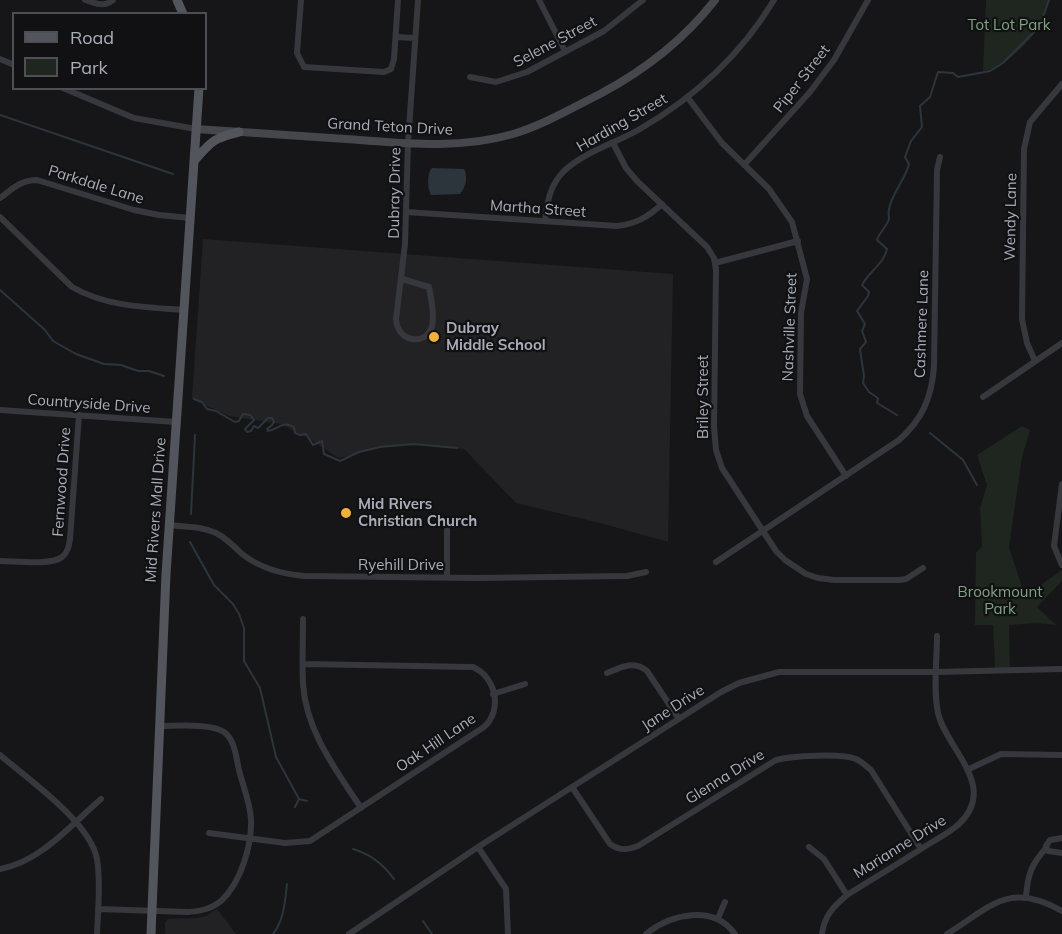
<!DOCTYPE html>
<style>
body{margin:0}
#map{position:relative;width:1062px;height:934px;overflow:hidden;background:#161618;font-family:Mulish,sans-serif}
canvas{display:block}
.legend{position:absolute;left:12px;top:12px;width:195px;height:78px;box-sizing:border-box;background:#111113;border:2px solid #4d4f55;margin:0;padding:8px 10px;list-style:none;font-size:18px;color:#a8adb8}
.legend li{display:flex;align-items:center;gap:12px;height:30px}
.legend b{width:30px;border:2px solid #4d4f55}
</style>
<div id="map">
<canvas width="1062" height="934"></canvas>
<ul class="legend">
<li><b style="height:8px;background:#53555c"></b>Road</li>
<li><b style="height:16px;background:#1e261f"></b>Park</li>
</ul>
</div>
<script>
const ctx = document.querySelector('canvas').getContext('2d');
ctx.lineJoin = 'round';
function fill(path, color) { ctx.fillStyle = color; ctx.fill(path, 'evenodd'); }
function trace(path, color, width, dash) { ctx.strokeStyle = color; ctx.lineWidth = width; ctx.lineCap = dash ? 'butt' : 'round'; ctx.setLineDash(dash || []); ctx.stroke(path); }
function write(font, color, halo, rows, align = 'center') {
  ctx.font = font + ' Mulish,sans-serif'; ctx.lineWidth = 4.5; ctx.setLineDash([]); ctx.textBaseline = 'middle'; ctx.strokeStyle = halo; ctx.fillStyle = color; for (const [text, x, y, turn = 0] of rows) {
    ctx.save(); ctx.translate(x, y); ctx.rotate((+turn || 0) * Math.PI / 180); ctx.textAlign = isNaN(turn) ? turn : align; if (halo) ctx.strokeText(text, 0, 0); ctx.fillText(text, 0, 0); ctx.restore();
  }
}
const built = new Path2D(`
 M 203,239 L 673,274 L 668,542 L 600,523 L 516,503 L 464,449 L 420,445 L 375,447 L 354,455 L 338,458 L 315,442 L 281,424 L 229,416 L 192,399 Z
 M 217,909 L 236,934 L 165,934 L 165,922 L 168,919 L 197,918 L 206,916 Z`);
const green = new Path2D(`
 M 986,0 L 1049,0 C 1046,8 1044,20 1039,27 C 1029,43 1002,69 983,71 Z
 M 1022,426 L 1030,430 L 1022,457 L 1009,547 L 1025,596 L 1062,570 L 1062,581 L 1037,607 L 1056,625 L 1037,623 L 1009,625 L 1010,669 L 995,670 L 993,625 L 975,625 L 976,553 L 982,546 L 980,508 L 987,485 L 977,455 Z`);
const water = new Path2D(`
 M 432,168 L 464,169 C 468,177 466,187 460,194 L 431,195 C 427,188 427,173 432,168 Z`);
const stream = new Path2D(`
 M 0,115 L 173,174
 M 0,290 L 45,330 L 53,341 L 76,354 L 104,364 L 121,365 L 138,371 L 149,371 L 164,376
 M 194,399 L 202,402 L 207,409 L 216,411 L 235,422 L 239,421 L 243,414 L 250,415 L 254,420 L 245,429 L 247,432 L 251,431 L 254,426 L 258,428 L 268,418 L 272,418 L 274,422 L 272,425 L 267,429 L 268,431 C 277,430 282,420 294,427 L 295,433 L 300,435 L 306,434 L 313,445 L 322,441 L 324,454 L 340,461 L 359,452 L 380,447 L 413,444 L 457,448
 M 897,415 L 877,403 L 878,398 L 869,392 L 863,383 L 864,376 L 860,349 L 866,342 L 862,331 L 865,324 L 857,311 L 868,296 L 869,292 L 862,285 C 869,271 884,264 887,249 L 877,240 C 879,233 887,226 889,219 C 889,216 888,213 889,209 C 892,193 905,180 909,164 L 905,157 L 911,141 L 922,127 L 920,106 L 930,97 L 938,72 L 953,73 L 958,77 L 990,71 L 1003,63 L 1040,26 L 1049,0
 M 930,433 L 963,460 L 977,485
 M 191,514 L 195,435
 M 190,542 L 214,585 L 233,604 L 239,614 L 244,628 L 244,661 L 260,688 L 276,757 L 299,799 L 307,801
 M 295,807 L 299,799
 M 353,849 C 370,854 384,865 394,879
 M 423,921 L 432,934
 M 273,934 C 284,920 285,902 287,884`);
const street = new Path2D(`
 M 85,0 C 95,3 104,8 113,0
 M 301,0 L 297,53 L 304,67 L 384,72 L 391,69 L 394,59 L 398,0
 M 539,0 L 565,51
 M 396,37 L 415,38
 M 0,59 L 14,65
 M 470,77 L 496,82 L 527,72 L 604,31 L 643,0
 M 63,88 L 134,118 L 196,129
 M 688,98 L 722,143 L 769,189 L 792,222 L 807,279 L 801,313 L 800,394 L 807,416 L 846,476
 M 613,143 L 626,168 L 637,181 L 707,247 L 714,258 L 716,270 L 714,427 L 716,450 L 722,468 L 776,551 L 785,560 L 806,574 L 818,578 L 834,580 L 899,580 L 906,579 L 923,568
 M 744,165 L 810,92 L 834,60 L 868,0
 M 0,198 C 12,189 21,180 37,180 L 134,210 L 159,215 L 190,218
 M 406,212 L 617,226 C 636,224 648,217 662,204
 M 0,217 L 72,287 C 107,307 145,307 184,310
 M 545,221 C 547,202 550,185 564,171 C 584,152 616,143 640,129 C 695,97 741,55 774,0
 M 715,263 L 798,241
 M 402,279 L 429,287 C 431,299 435,315 432,326 C 426,347 397,342 396,319 L 405,244 L 408,143 L 418,0
 M 1035,361 L 1027,343 L 1022,319 L 1024,149 L 1030,122 L 1062,84
 M 983,397 L 1062,343
 M 0,410 L 176,422
 M 1062,484 L 1054,546 L 1062,565
 M 447,522 L 447,577
 M 169,525 C 185,527 201,526 216,533 C 226,538 234,546 242,554 C 260,568 281,574 304,576 L 476,578 L 627,576 L 646,572
 M 0,561 C 15,561 50,566 62,557 C 68,552 69,546 70,539 L 79,415
 M 716,562 L 899,440 C 922,420 932,397 934,366 L 937,170 L 940,157
 M 303,619 C 303,640 302,662 303,684 C 306,731 336,770 361,808
 M 607,673 C 621,667 634,660 647,671 L 679,719
 M 493,694 L 525,684
 M 0,755 C 28,779 90,822 97,859 C 101,882 98,911 97,934
 M 969,769 L 1001,754 L 1062,755
 M 572,787 L 610,844 C 620,851 627,850 638,846 L 776,760 C 791,756 841,753 856,759 C 862,762 866,766 871,770 L 921,849
 M 209,833 L 285,843 L 310,841 L 484,727 C 503,710 496,677 473,667 L 303,664
 M 1062,838 L 1050,840 L 1046,846 L 1048,851 L 1062,853
 M 478,847 L 506,889 L 508,934
 M 809,847 L 824,859 L 847,895
 M 0,869 C 40,862 71,825 101,799
 M 1026,896 C 1028,874 1031,865 1046,848
 M 98,909 L 188,912 C 201,911 212,909 222,900 C 241,882 252,845 251,819 C 250,803 243,786 239,770 C 236,757 235,740 224,732 C 211,723 176,726 160,726
 M 718,918 L 725,902
 M 349,934 L 478,847 L 721,692 L 739,683 L 779,672 L 936,672 L 1062,669
 M 646,934 C 671,914 713,904 735,934
 M 822,934 C 824,916 834,906 847,895 C 871,880 896,865 921,849 C 933,841 948,834 959,824 C 999,786 946,749 938,713 C 933,689 937,660 937,636
 M 947,934 C 992,906 1009,881 1062,911`);
const secondary = new Path2D(`
 M 196,129 C 246,132 296,136 346,139 C 402,143 458,150 513,134 C 543,125 572,108 600,94 C 645,70 683,41 715,0`);
const primary = new Path2D(`
 M 177,0 L 183,14
 M 194,161 C 211,142 213,138 239,132
 M 151,934 L 166,574 L 199,88`);
const markers = [
 [434,337,6,"#f2b134"],
 [346,513,6,"#f2b134"]
];
const parkNames = [
 ["Tot Lot Park",1009,25],
 ["Brookmount",1000,592],
 ["Park",1000,609]
];
const streetNames = [
 ["Selene Street",555,42,-28],
 ["Piper Street",802,79,-52],
 ["Harding Street",622,123,-30],
 ["Grand Teton Drive",390,127,3],
 ["Parkdale Lane",96,185,17],
 ["Dubray Drive",395,193,-89],
 ["Martha Street",538,209,4],
 ["Wendy Lane",1011,217,-89],
 ["Cashmere Lane",922,324,-88],
 ["Nashville Street",790,327,-88],
 ["Briley Street",703,397,-90],
 ["Countryside Drive",89,404,4],
 ["Fernwood Drive",62,482,-86],
 ["Mid Rivers Mall Drive",156,510,-86],
 ["Ryehill Drive",401,565],
 ["Jane Drive",673,708,-33],
 ["Oak Hill Lane",436,743,-34],
 ["Glenna Drive",725,777,-32],
 ["Marianne Drive",900,847,-32]
];
const poiNames = [
 ["Dubray",446,328],
 ["Middle School",446,345],
 ["Mid Rivers",358,504],
 ["Christian Church",358,521]
];
fill(built, '#222225');
fill(green, '#1e261f');
fill(water, '#2c353c');
trace(stream, '#2c353c', 2);
trace(street, '#37383d', 6);
trace(secondary, '#45474d', 8);
trace(primary, '#53555c', 9);
for (const [x, y, r, color] of markers) { const dot = new Path2D(); dot.arc(x, y, r, 0, 2 * Math.PI); ctx.fillStyle = color; ctx.fill(dot); trace(dot, '#111113', 2); }
write('15px', '#7fa381', '#111113', parkNames);
write('15px', '#a8adb8', '#111113', streetNames);
write('bold 15px', '#a8adb8', '#111113', poiNames, 'left');
</script>
